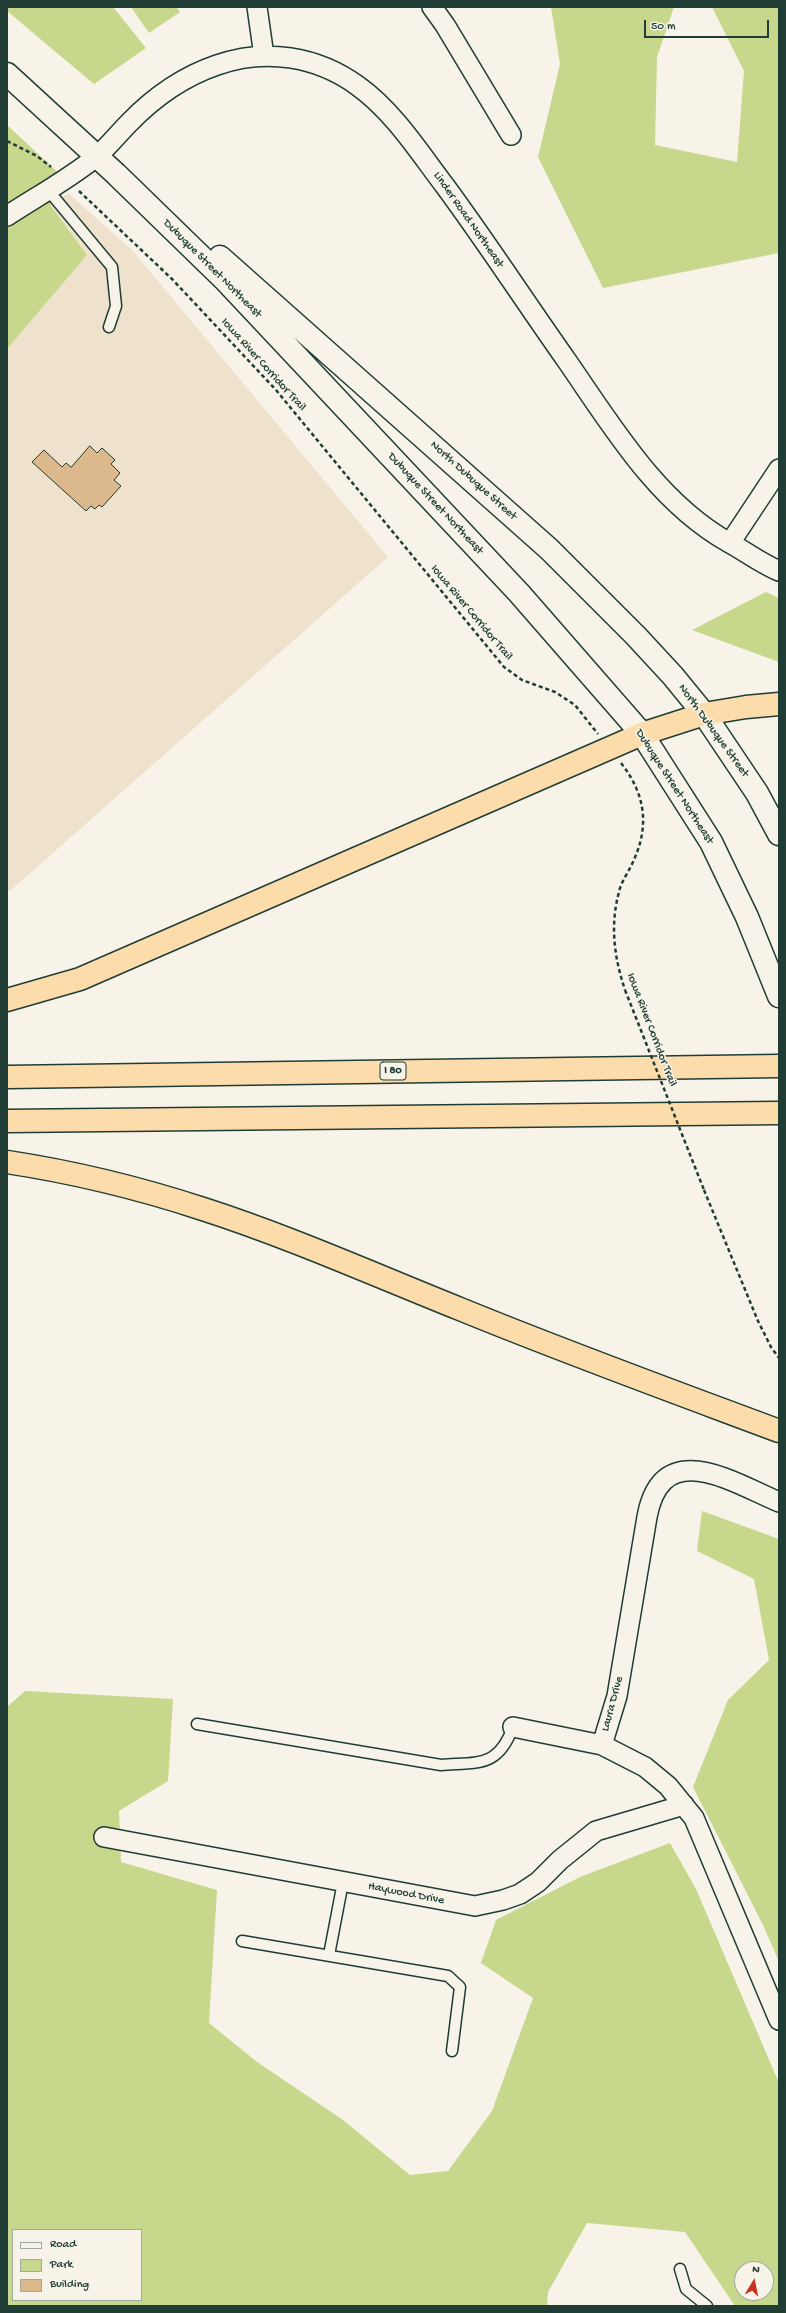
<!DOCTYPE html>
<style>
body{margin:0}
#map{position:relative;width:786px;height:2313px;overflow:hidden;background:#f7f3e8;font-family:"Gochi Hand",sans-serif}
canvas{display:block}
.frame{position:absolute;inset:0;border:8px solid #1f3d34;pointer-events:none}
.legend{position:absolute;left:12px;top:2229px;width:130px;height:72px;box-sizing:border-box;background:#f7f3e8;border:1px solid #a1aaa0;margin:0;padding:5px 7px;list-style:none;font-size:12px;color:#1f3d34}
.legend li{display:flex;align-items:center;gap:8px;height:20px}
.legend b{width:20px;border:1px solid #a1aaa0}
.north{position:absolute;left:734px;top:2261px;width:40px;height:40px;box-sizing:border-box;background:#f7f3e8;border:1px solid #a1aaa0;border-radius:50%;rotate:10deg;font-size:11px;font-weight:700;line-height:16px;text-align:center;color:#1f3d34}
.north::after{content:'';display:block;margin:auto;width:14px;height:18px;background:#c8321e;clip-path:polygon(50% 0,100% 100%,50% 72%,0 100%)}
.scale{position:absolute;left:644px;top:20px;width:125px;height:18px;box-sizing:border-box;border:2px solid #1f3d34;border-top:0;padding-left:5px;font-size:12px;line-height:14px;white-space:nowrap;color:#1f3d34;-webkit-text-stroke:3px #f7f3e8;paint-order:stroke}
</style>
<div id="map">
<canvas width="786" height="2313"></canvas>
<div class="frame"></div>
<ul class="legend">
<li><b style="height:5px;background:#f7f3e8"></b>Road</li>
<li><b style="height:11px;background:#c7d78c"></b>Park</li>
<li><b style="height:11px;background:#dbb98d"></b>Building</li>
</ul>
<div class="north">N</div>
<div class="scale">50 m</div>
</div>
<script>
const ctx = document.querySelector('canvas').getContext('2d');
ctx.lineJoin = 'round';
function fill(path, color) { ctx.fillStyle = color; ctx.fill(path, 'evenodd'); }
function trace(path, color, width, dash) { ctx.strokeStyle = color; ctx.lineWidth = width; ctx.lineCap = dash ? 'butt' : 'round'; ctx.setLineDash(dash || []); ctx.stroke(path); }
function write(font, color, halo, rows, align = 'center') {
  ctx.font = font + ' "Gochi Hand",sans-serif'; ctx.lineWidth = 3; ctx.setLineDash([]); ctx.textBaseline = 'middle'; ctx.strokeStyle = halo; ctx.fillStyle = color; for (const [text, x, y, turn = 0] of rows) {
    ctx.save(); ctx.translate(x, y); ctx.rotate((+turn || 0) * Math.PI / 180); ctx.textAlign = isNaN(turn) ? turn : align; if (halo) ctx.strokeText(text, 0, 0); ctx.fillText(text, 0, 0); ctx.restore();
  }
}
const built = new Path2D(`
 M 68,193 L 133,251 L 388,557 L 11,890 L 7,891 L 7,349 L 87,255 L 51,206 Z`);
const green = new Path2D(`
 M 7,7 L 113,7 L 146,48 L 94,84 L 7,11 Z
 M 131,7 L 176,7 L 180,12 L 149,33 Z
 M 551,7 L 674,7 L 657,57 L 655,145 L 737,162 L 744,71 L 712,7 L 779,7 L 779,253 L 603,288 L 538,157 L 560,64 Z
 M 7,125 L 65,179 L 48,190 L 51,206 L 87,255 L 7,349 Z
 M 766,592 L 779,598 L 779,662 L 692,630 Z
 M 702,1511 L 779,1539 L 779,1962 L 764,1927 L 693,1787 L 728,1700 L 769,1660 L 754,1579 L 697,1551 Z
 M 25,1691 L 173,1699 L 168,1781 L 119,1811 L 121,1862 L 217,1890 L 209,2023 L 257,2062 L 343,2120 L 410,2175 L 448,2171 L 492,2111 L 533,1998 L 481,1963 L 496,1920 L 580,1877 L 670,1843 L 696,1889 L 779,2083 L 779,2306 L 735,2306 L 685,2232 L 587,2223 L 548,2292 L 547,2306 L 7,2306 L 7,1707 ZM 13,2230 L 141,2230 L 141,2300 L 13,2300 ZM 742,2269 L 766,2269 L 766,2293 L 742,2293 Z`);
const building = new Path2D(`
 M 90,446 L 97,453 L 102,448 L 115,460 L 111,464 L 120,473 L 114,480 L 121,486 L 102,507 L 99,505 L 95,509 L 91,506 L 86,511 L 32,462 L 44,450 L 62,467 L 66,463 L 71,467 Z`);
const path = new Path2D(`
 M 7,141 L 37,156 L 51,167
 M 79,191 L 172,279 L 276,390 L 504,667 L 522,680 L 555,692 L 575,705 L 598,734
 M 621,763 C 646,795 650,827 632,864 C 628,873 621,882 619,892 C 610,925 614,957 625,990
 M 704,1190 L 758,1321 L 771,1347 L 779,1358`);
const lane = new Path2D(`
 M 48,190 L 112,267 L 116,306 L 109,327
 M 197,1724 L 441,1765 C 478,1762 498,1768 513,1727
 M 242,1941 L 448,1976 L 460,1987 L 452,2051
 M 329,1955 L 343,1882
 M 680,2269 L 686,2289 L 707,2306`);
const street = new Path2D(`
 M 257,7 L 264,56
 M 432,7 L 445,25 L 511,135
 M 7,216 C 36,197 69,179 96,157 C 108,147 118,134 129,123 C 155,96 182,77 217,65 C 265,48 317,56 358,86 C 394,112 419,152 445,186 C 487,243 526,303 567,361 C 612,426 657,502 728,542 C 745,551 760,563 779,571
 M 730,543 L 779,469
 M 513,1727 L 602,1745 L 645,1767 L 668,1786 L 694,1818 L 779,2020
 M 602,1745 L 617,1696 L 647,1517 C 662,1436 732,1482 779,1502
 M 104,1837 L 475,1906 L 503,1900 L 520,1894 L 538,1882 L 560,1860 L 596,1831 L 684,1805`);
const secondary = new Path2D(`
 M 7,74 L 116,174 L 224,279 L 519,593 L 642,734 L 711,842 L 747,917 L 779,996
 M 220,257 L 549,549 L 636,636 L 673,676 L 704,714 L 757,793 L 779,834`);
const highway = new Path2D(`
 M 7,1000 L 80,979 L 642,734 L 704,714 L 746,707 L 779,704
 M 7,1077 L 779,1066
 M 7,1121 L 779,1113
 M 7,1162 C 73,1172 139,1188 203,1209 C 290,1237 375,1275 460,1309 C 565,1352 672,1391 779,1431`);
const pathBridge = new Path2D(`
 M 625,990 L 704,1190`);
const shields = [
 [393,1071,26]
];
const shieldNames = [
 ["I 80",393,1071]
];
const streetNames = [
 ["Linder Road Northeast",468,220,55],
 ["Dubuque Street Northeast",212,269,45],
 ["Iowa River Corridor Trail",263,365,48],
 ["North Dubuque Street",473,481,42],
 ["Dubuque Street Northeast",435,504,47],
 ["Iowa River Corridor Trail",471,613,50],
 ["North Dubuque Street",713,731,54],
 ["Dubuque Street Northeast",674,787,57],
 ["Iowa River Corridor Trail",651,1030,69],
 ["Laura Drive",613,1704,-75],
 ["Haywood Drive",406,1894,11]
];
fill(built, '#efe2cd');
fill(green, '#c7d78c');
fill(building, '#dbb98d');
trace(building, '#1f3d34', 1);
trace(lane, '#1f3d34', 13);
trace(street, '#1f3d34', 22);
trace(secondary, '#1f3d34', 25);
trace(highway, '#1f3d34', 25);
trace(path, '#1f3d34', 2.5, [4, 3]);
trace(lane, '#f7f3e8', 10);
trace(street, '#f7f3e8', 19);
trace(secondary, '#f7f3e8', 22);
trace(highway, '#fddcac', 22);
trace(pathBridge, '#1f3d34', 2.5, [4, 3]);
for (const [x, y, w] of shields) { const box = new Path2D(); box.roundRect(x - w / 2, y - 9, w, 18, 3); ctx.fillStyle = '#f7f3e8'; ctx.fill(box); trace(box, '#1f3d34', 1); }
write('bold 11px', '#1f3d34', null, shieldNames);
write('12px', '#1f3d34', '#f7f3e8', streetNames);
</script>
